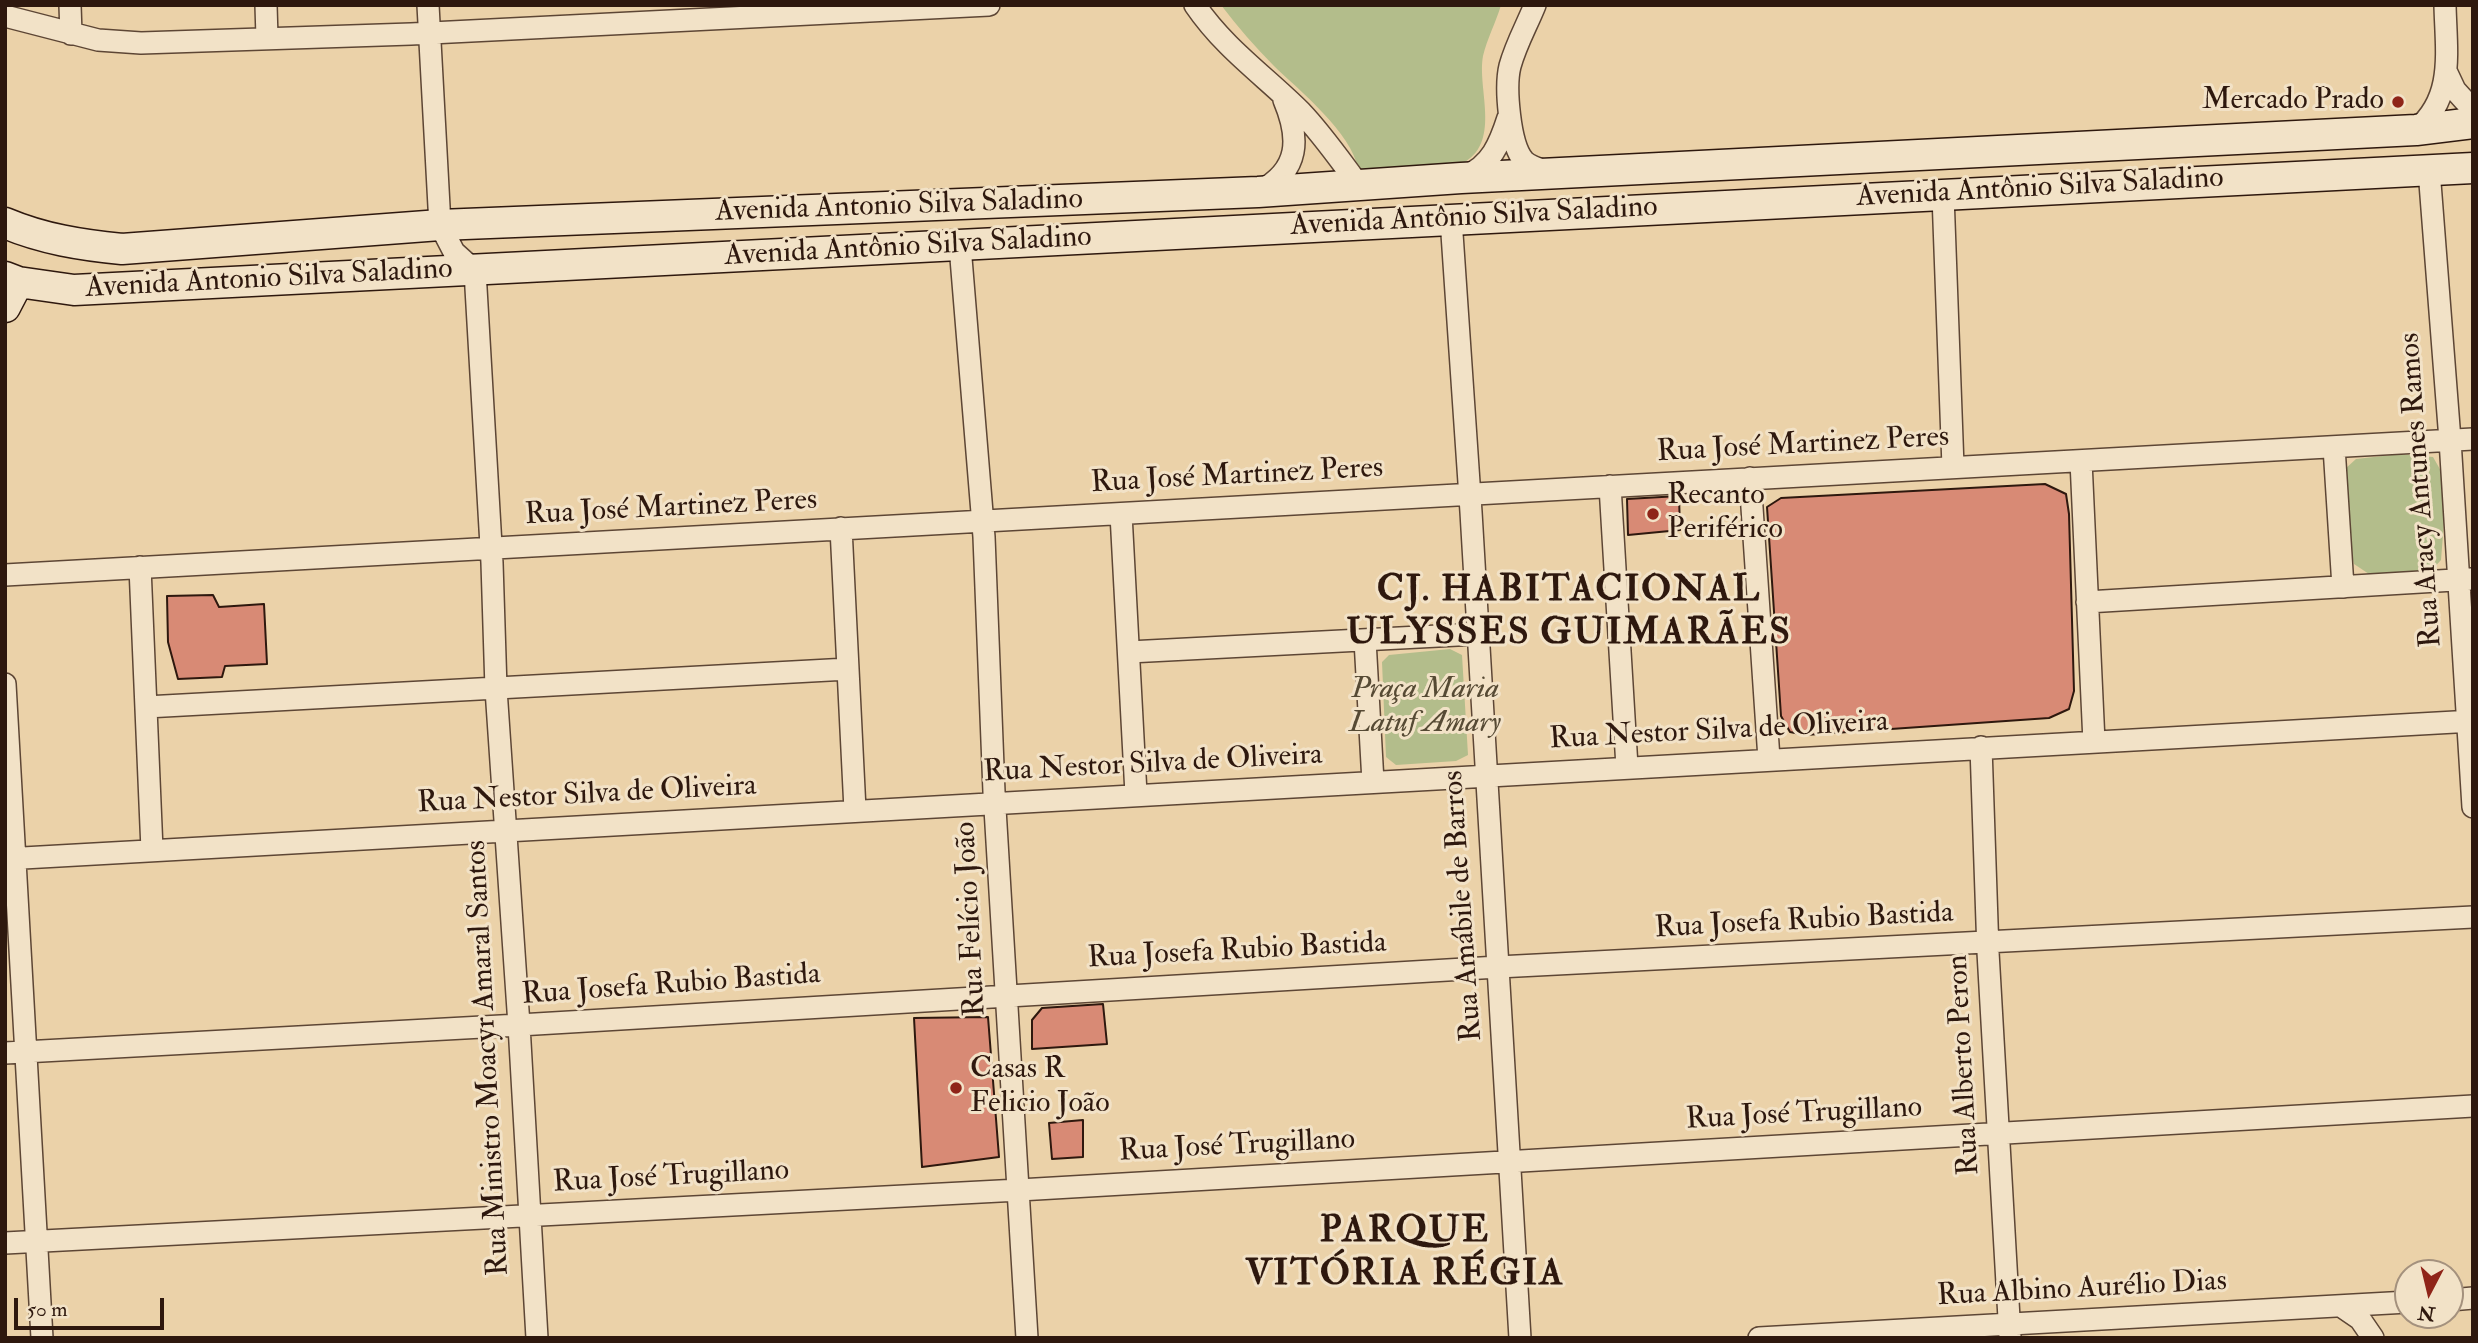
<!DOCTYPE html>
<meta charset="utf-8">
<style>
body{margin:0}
#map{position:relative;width:2478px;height:1343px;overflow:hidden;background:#ebd2a9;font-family:"IM FELL Double Pica",serif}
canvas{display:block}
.frame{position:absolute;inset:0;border:7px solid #2e180e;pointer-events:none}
.north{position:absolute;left:2394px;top:1259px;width:70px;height:70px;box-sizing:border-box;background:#f2e2c7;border:2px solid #a4917d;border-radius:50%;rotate:187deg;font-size:19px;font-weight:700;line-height:28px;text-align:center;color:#2e180e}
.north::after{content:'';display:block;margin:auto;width:24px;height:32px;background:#8f2418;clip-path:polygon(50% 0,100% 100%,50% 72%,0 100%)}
.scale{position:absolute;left:14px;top:1298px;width:150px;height:32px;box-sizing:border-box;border:4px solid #2e180e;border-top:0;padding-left:9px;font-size:21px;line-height:24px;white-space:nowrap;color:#2e180e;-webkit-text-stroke:5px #f2e2c7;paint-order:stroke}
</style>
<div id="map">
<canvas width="2478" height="1343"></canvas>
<div class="frame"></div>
<div class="north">N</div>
<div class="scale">50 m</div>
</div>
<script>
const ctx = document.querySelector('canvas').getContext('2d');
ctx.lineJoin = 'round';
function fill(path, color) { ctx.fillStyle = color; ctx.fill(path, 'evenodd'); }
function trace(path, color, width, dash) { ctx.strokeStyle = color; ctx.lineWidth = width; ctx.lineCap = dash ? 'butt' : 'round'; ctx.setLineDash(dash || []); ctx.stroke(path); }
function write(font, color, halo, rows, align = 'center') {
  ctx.font = font + ' "IM FELL Double Pica",serif'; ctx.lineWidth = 6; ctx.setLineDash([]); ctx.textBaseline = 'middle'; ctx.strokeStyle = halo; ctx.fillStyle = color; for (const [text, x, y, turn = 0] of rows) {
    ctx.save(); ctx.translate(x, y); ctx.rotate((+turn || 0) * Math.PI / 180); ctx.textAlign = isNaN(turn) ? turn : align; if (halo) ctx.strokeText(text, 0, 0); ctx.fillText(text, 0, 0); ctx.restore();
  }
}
const green = new Path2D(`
 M 1221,5 L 1501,5 C 1496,22 1487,39 1483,56 C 1477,88 1501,140 1465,162 C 1454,169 1382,171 1364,173 L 1358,169 C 1352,133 1300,91 1274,66 C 1255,47 1238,27 1221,5 Z
 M 2401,454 L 2433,457 L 2441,471 L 2444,522 L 2441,560 L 2431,571 L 2369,574 L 2354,564 L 2349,544 L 2345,469 L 2356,459 Z
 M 1450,649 L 1462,655 L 1468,755 L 1456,761 L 1396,765 L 1386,757 L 1382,662 L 1389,655 Z`);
const building = new Path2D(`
 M 2045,484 L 2066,494 L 2069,514 L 2074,691 L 2069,709 L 2049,718 L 1805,735 L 1790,732 L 1781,716 L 1767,507 L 1781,498 Z
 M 1679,496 L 1680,530 L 1628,535 L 1627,499 Z
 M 213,595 L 219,607 L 264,604 L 267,664 L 225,666 L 222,677 L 178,679 L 168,642 L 167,596 Z
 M 1103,1004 L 1107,1044 L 1032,1049 L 1032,1020 L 1042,1008 Z
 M 988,1017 L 999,1157 L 922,1167 L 914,1018 Z
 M 1083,1120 L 1083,1157 L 1052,1159 L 1049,1123 Z`);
const street = new Path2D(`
 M 70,5 L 71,34
 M 266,5 L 267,38
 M 428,5 L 440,225 L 454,252 L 475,271 L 492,563 L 496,689 L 519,1025 L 537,1338
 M 1195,5 C 1225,49 1265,76 1301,112 C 1322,134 1340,160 1358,184
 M 1535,5 C 1527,25 1516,44 1510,66 C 1505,86 1509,144 1524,161 C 1530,167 1539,169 1548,172
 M 5,16 L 98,40 L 141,43 L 411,34 L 989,5
 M 2447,73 L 2455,90 L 2473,110
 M 2416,130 C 2455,97 2446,52 2445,5
 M 2429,170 L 2450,440 L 2473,807
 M 1465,176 C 1491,166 1500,143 1508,118
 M 1260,191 C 1300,170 1300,138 1284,100
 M 1943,195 L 1953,467
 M 1451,219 L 1471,512 L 1520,1338
 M 960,246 L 984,537 L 994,792 L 1027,1338
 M 2334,447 L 2343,587
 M 2081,461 L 2094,742
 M 1750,478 L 1769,759
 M 1610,486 L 1627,767
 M 1121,514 L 1136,794
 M 841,528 L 855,810
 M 140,567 L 152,850
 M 5,575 L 2473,439
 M 2087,602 L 2471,579
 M 1365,640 L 1373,782
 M 1129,652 L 1477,634
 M 5,684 L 42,1338
 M 146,707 L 848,669
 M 1981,747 L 1988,952 L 2010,1336
 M 5,859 L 2473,721
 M 5,1053 L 519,1025 L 1498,967 L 2473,917
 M 5,1243 L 1019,1190 L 2473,1106
 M 2450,1300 L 2473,1298
 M 2341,1306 L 2360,1319 L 2373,1338
 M 1759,1338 L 2408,1302`);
const secondary = new Path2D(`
 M 5,223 C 43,239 81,245 122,249 L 440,225 L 1258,192 L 1461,178 L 2416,130 L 2473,123
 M 5,277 L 18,282 L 74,290 L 2473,168
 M 5,307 L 18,282`);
const markers = [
 [2398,102,7,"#8f2418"],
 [1653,514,7,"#8f2418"],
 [956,1088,7,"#8f2418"]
];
const poiNames = [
 ["Mercado Prado",2384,102,"right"],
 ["Recanto",1667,497],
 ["Periférico",1667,531],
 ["Casas R",970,1071],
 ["Felicio João",970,1105]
];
const streetNames = [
 ["Avenida Antônio Silva Saladino",2040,189,-3],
 ["Avenida Antonio Silva Saladino",899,207,-2],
 ["Avenida Antônio Silva Saladino",1474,218,-3],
 ["Avenida Antônio Silva Saladino",908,248,-3],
 ["Avenida Antonio Silva Saladino",269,280,-3],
 ["Rua José Martinez Peres",1803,446,-3],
 ["Rua José Martinez Peres",1237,477,-3],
 ["Rua Aracy Antunes Ramos",2422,490,-94],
 ["Rua José Martinez Peres",671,509,-3],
 ["Rua Nestor Silva de Oliveira",1719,732,-3],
 ["Rua Nestor Silva de Oliveira",1153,765,-3],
 ["Rua Nestor Silva de Oliveira",587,796,-3],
 ["Rua Amábile de Barros",1464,906,-94],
 ["Rua Felício João",972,919,-93],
 ["Rua Josefa Rubio Bastida",1804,922,-3],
 ["Rua Josefa Rubio Bastida",1237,952,-3],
 ["Rua Josefa Rubio Bastida",671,986,-4],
 ["Rua Ministro Moacyr Amaral Santos",489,1058,-93],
 ["Rua Alberto Peron",1965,1065,-93],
 ["Rua José Trugillano",1804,1115,-3],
 ["Rua José Trugillano",1237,1147,-3],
 ["Rua José Trugillano",671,1178,-3],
 ["Rua Albino Aurélio Dias",2082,1290,-3]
];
const parkNames = [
 ["Praça Maria",1425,691],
 ["Latuf Amary",1425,725]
];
const districtNames = [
 ["CJ. HABITACIONAL",1569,592],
 ["ULYSSES GUIMARÃES",1569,635],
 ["PARQUE",1405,1233],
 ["VITÓRIA RÉGIA",1405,1276]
];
fill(green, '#b3bd8b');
fill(building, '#d88a75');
trace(building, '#2e180e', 2);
trace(street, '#5d4635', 24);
trace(secondary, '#2e180e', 33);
trace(street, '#f2e2c7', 21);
trace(secondary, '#f2e2c7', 30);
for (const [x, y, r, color] of markers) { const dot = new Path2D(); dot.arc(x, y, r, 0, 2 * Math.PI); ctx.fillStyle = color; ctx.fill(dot); trace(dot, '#f2e2c7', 2.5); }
write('30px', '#2e180e', '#f2e2c7', poiNames, 'left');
write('30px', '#2e180e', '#f2e2c7', streetNames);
write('italic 30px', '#564a34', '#f2e2c7', parkNames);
ctx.letterSpacing = '2px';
write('bold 37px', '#2e180e', '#f2e2c7', districtNames);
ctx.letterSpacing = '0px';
</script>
